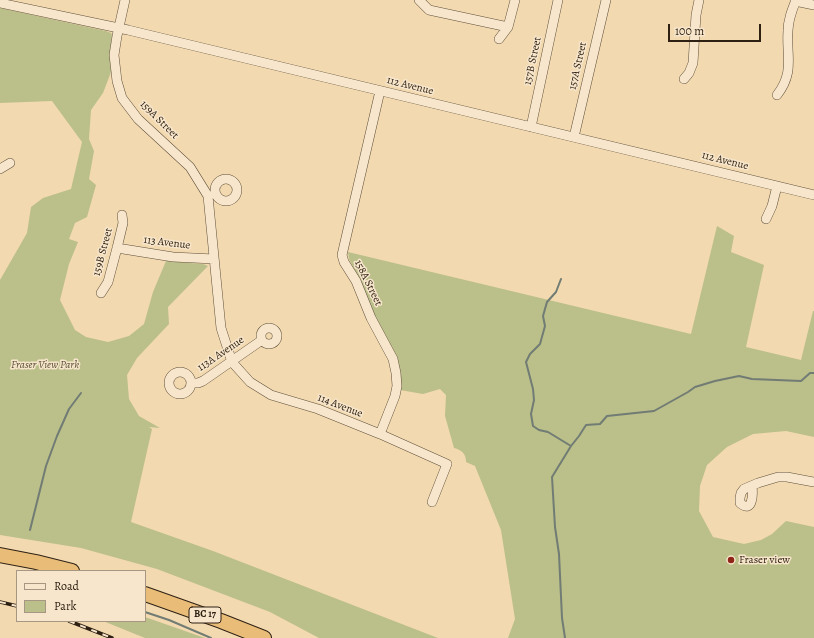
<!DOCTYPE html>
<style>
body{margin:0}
#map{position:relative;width:814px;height:638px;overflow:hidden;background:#f2d9af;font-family:Alegreya,serif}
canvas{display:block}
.legend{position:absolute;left:16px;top:570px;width:130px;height:52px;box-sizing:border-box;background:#f7e6cb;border:1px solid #a79782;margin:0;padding:5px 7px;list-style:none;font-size:12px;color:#2e2114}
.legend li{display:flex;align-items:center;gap:8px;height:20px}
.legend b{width:20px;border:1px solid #a79782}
.scale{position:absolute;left:668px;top:24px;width:93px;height:18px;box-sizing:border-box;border:2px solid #2e2114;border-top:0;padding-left:5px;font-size:12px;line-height:14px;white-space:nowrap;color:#2e2114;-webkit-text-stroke:3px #f7e6cb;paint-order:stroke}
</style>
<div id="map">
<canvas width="814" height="638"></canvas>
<ul class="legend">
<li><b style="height:5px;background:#f7e6cb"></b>Road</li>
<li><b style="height:11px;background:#bbbf8a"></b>Park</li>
</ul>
<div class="scale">100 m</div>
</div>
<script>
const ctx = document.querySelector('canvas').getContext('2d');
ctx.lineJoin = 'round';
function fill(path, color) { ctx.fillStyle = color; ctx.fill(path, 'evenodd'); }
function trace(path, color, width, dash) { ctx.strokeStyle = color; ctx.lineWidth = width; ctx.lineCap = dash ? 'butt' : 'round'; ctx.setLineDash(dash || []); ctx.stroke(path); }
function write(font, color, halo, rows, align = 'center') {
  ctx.font = font + ' Alegreya,serif'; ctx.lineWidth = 3; ctx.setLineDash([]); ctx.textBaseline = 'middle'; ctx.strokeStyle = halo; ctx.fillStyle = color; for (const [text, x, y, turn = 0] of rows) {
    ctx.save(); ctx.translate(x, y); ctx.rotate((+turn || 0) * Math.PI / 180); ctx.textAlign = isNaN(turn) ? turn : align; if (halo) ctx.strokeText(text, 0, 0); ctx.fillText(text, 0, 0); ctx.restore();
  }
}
const green = new Path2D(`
 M 0,8 L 106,31 L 111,33 L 112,35 L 110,54 L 111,72 L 103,93 L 91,110 L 89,139 L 94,151 L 89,179 L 96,185 L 87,217 L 75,223 L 69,239 L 78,242 L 69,264 L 60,300 L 75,330 L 86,337 L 108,342 L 129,336 L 144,324 L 153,292 L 166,261 L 203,264 L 208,266 L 168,307 L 169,324 L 137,358 L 127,375 L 129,399 L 139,416 L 160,428 L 149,427 L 152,429 L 131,522 L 213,551 L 438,638 L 319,638 L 270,612 L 157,569 L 81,548 L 0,535 L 0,280 L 27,233 L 31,207 L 43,198 L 71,189 L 82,142 L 52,101 L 0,103 Z
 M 717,226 L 734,236 L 731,252 L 764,265 L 746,347 L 801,360 L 813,311 L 814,311 L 814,437 L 786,431 L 753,434 L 727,447 L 707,465 L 700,486 L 699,511 L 713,537 L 744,544 L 761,540 L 772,534 L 786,521 L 814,527 L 814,638 L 508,638 L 515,619 L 501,530 L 475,466 L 466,462 C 466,454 462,450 454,448 L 445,416 L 446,395 L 440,389 L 423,394 L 400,390 L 396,355 L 371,309 L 361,282 L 349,259 L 348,252 L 691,334 Z
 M 145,617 L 205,638 L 145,638 L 103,621 L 145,621 Z`);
const stream = new Path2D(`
 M 561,279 L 556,292 L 547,302 L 543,316 L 545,326 L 540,344 L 530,354 L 526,362 L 533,389 L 534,400 L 531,414 L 533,426 L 539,430 L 548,432 L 571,446
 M 30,530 L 46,466 L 57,436 L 69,409 L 81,393
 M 145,612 L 169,620 L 211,638
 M 565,638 L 562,618 L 559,554 L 555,527 L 552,477 L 571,446 L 579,436 L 586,425 L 600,424 L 607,416 L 654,411 L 688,392 L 695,387 L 715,381 L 739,376 L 752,379 L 801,381 L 810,373 L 814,373`);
const minor = new Path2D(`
 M 125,0 L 117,36 L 114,55 L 117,81 L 122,98 L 138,119 L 190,167 L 208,196 L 221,328 L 232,362 L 250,382 L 271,395 L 318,409 L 380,434 L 447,464 L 432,502
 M 419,0 L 429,10 L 508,27
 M 795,1 L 814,5
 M 0,3 L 128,30 L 814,195
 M 499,39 L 508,27 L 515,0
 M 684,79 L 689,73 L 693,63 L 696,15 L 699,0
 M 380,91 L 342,255 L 344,262 L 356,281 L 371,318 L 393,359 L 396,373 L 397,386 L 395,396 L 380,434
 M 777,95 C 795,72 786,55 788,31 C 788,20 792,10 796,0
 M 531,127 L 558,0
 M 574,137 L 606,0
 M 0,169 L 10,163
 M215 190a11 11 0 1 1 22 0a11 11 0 1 1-22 0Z
 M 766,219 L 772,206 L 777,186
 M 117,248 L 173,257 L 214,259
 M 101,293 L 108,282 L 117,248 L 123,223 L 122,215
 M261 336a8 8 0 1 1 16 0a8 8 0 1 1-16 0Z
 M169 383a11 11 0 1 1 22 0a11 11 0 1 1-22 0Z
 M 192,383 L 198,383 L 203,381 L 262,340
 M 752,486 C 753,494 753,514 740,503 L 740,498 L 741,493 L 744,489 L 758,483 L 778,477 L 787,477 L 814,482`);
const highway = new Path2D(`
 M 0,555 L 36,562 L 72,571
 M 145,594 L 221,621 L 264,638`);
const rail = new Path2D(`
 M 0,602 L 17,606
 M 69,621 L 112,638`);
const markers = [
 [731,560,4,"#8f2418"]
];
const shields = [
 [205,615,32]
];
const shieldNames = [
 ["BC 17",205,615]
];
const streetNames = [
 ["157B Street",533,61,-78],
 ["157A Street",578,66,-77],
 ["112 Avenue",410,86,14],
 ["159A Street",159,120,45],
 ["112 Avenue",725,161,14],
 ["113 Avenue",167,243,7],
 ["159B Street",103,252,-75],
 ["158A Street",368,283,64],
 ["113A Avenue",221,354,-34],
 ["114 Avenue",340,406,21]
];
const parkNames = [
 ["Fraser View Park",45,365]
];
const poiNames = [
 ["Fraser view",739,560]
];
fill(green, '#bbbf8a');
trace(stream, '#717c74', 2);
trace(minor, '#5f4f3b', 10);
trace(highway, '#2e2114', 16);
trace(minor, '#f7e6cb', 9);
trace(highway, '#e9bc78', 14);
trace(rail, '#2e2114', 3.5);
trace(rail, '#f7e6cb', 2, [6]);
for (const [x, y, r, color] of markers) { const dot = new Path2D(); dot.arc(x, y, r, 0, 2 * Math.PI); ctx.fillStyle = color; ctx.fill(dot); trace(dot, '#f7e6cb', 1.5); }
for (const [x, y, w] of shields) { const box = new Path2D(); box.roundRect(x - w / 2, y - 8, w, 16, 3); ctx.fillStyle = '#f7e6cb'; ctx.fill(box); trace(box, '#2e2114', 1); }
write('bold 10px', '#2e2114', null, shieldNames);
write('11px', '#2e2114', '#f7e6cb', streetNames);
write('italic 11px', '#585037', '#f7e6cb', parkNames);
write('11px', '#2e2114', '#f7e6cb', poiNames, 'left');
</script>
